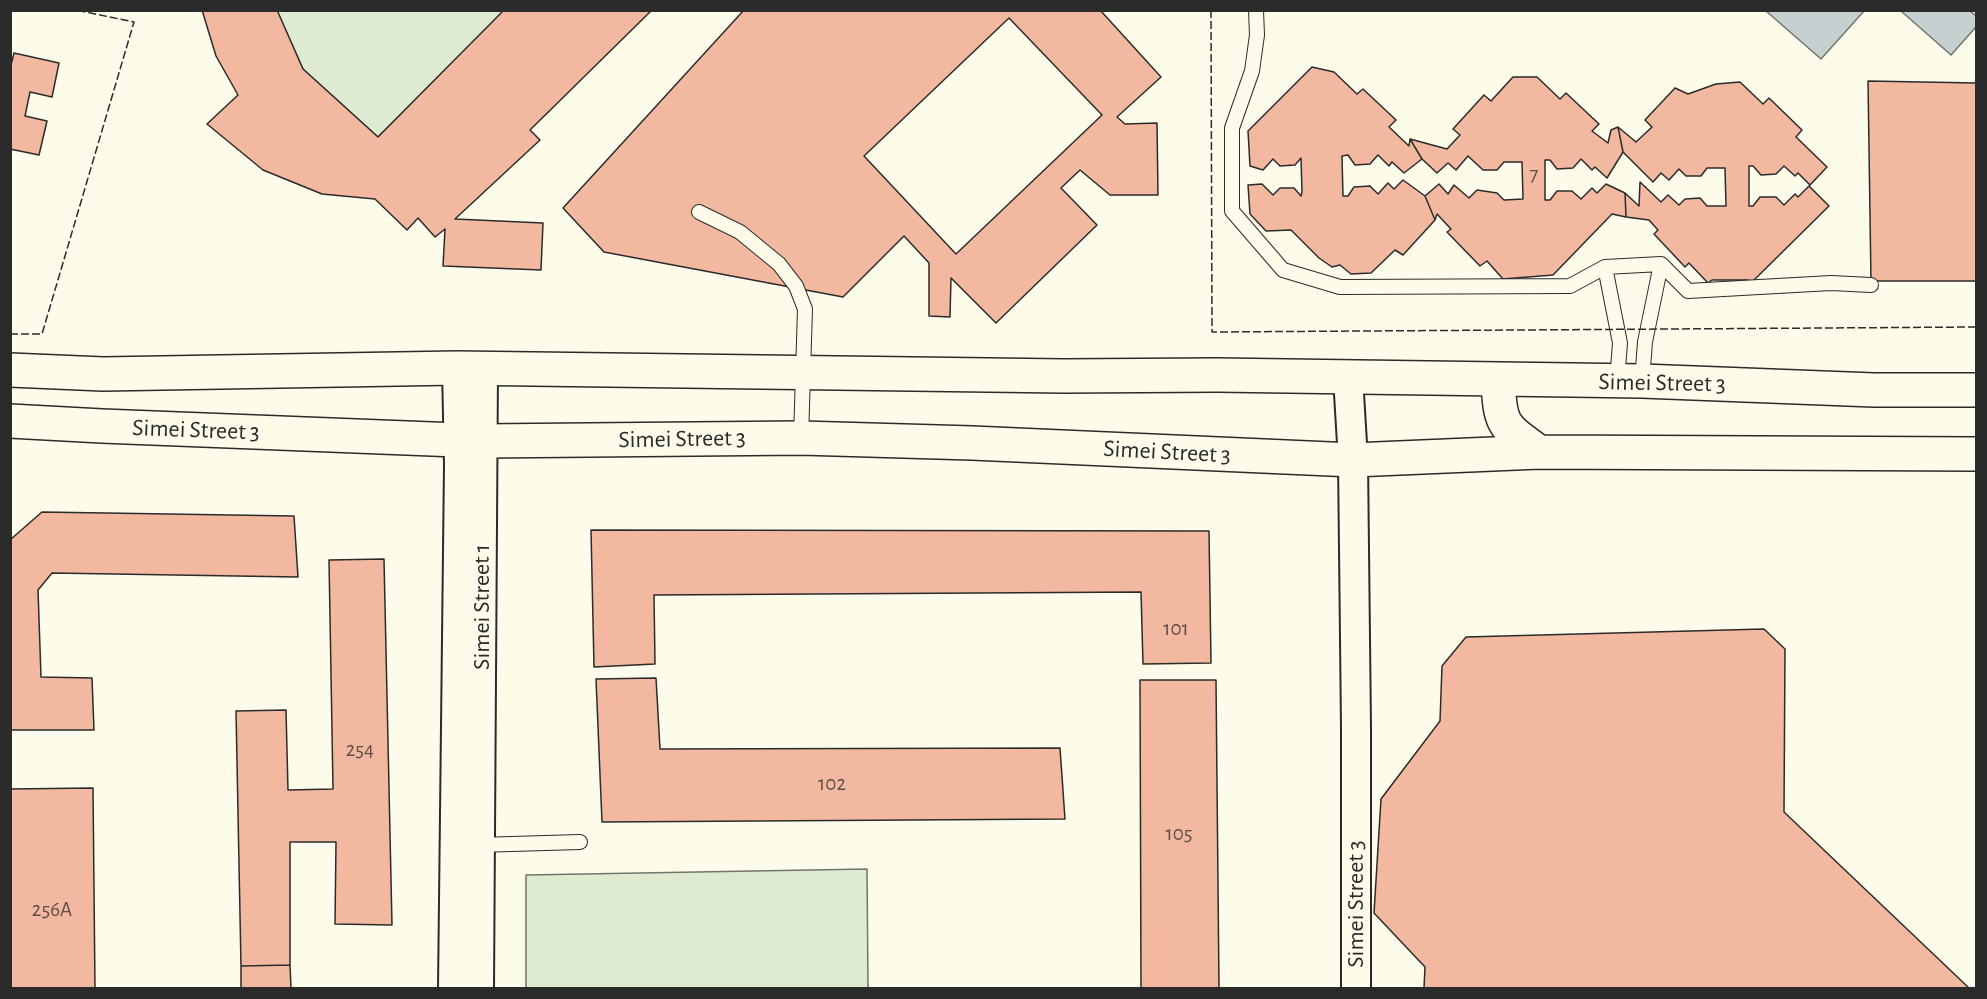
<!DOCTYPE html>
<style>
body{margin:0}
#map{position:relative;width:1987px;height:999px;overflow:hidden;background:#fdfbea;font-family:"Alegreya Sans",sans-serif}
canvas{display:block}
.frame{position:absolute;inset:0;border:12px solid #2b2b2b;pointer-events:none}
</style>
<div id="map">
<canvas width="1987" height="999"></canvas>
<div class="frame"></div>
</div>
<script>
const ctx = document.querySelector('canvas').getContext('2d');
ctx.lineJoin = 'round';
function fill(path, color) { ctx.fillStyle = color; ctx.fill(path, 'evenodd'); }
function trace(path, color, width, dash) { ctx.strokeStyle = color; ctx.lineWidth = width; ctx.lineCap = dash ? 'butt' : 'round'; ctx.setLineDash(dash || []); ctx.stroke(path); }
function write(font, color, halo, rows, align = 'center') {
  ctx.font = font + ' "Alegreya Sans",sans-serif'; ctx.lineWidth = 4.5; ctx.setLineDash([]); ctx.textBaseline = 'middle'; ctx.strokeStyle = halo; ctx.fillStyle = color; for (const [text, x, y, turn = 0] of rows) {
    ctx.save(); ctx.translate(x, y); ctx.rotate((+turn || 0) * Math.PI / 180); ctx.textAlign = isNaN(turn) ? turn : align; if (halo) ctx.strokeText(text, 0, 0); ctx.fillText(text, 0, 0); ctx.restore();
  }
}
const green = new Path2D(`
 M 277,11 L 504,11 L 378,137 L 303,69 Z
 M 867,869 L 868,988 L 526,988 L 526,875 Z`);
const water = new Path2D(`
 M 1766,11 L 1864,11 L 1821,59 Z
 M 1901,11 L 1970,11 L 1976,16 L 1976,27 L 1951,55 Z`);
const building = new Path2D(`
 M 202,10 L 277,10 L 303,69 L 378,137 L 504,10 L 652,10 L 530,130 L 540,140 L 455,219 L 543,223 L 541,270 L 443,266 L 445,229 L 435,237 L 418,218 L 407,230 L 375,199 L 322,194 L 263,170 L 207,124 L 238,95 L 216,56 Z
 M 744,10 L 1100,10 L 1161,77 L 1117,117 L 1125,124 L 1157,123 L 1158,195 L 1110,195 L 1080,170 L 1061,188 L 1097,225 L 996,323 L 951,278 L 950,317 L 929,316 L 929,263 L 904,236 L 843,297 L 604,252 L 563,208 ZM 1009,18 L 1102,115 L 956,254 L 864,156 Z
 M 14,53 L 59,63 L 52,97 L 30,92 L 25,116 L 47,121 L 39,155 L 10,149 L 10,69 Z
 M 1312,67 L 1334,72 L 1357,94 L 1363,89 L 1396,120 L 1389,127 L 1409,146 L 1410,139 L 1422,159 L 1404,173 L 1392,162 L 1389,166 L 1378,155 L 1370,164 L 1355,165 L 1348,155 L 1342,156 L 1343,196 L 1348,196 L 1354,187 L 1370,186 L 1378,194 L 1388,183 L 1394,189 L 1403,180 L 1425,196 L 1435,220 L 1403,255 L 1395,250 L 1371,273 L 1351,274 L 1340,265 L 1332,267 L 1319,258 L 1291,230 L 1266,231 L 1250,214 L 1248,185 L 1262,184 L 1273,195 L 1280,188 L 1294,188 L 1301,196 L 1302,192 L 1301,158 L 1295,165 L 1280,166 L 1273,159 L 1263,170 L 1250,166 L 1248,131 Z
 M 1513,77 L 1537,77 L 1560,99 L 1566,93 L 1599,124 L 1592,131 L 1608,143 L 1611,130 L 1618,127 L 1623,152 L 1607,178 L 1595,167 L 1592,170 L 1581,159 L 1573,168 L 1557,169 L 1550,160 L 1545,160 L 1545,200 L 1550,200 L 1557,191 L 1572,191 L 1581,199 L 1592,188 L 1597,193 L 1606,184 L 1625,193 L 1626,217 L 1612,214 L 1553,275 L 1503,279 L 1487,261 L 1480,266 L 1447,232 L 1451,229 L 1437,214 L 1435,220 L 1425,196 L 1439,184 L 1448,194 L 1454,185 L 1469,198 L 1477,190 L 1497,193 L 1504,200 L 1523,199 L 1522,162 L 1504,162 L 1497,170 L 1483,170 L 1468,156 L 1456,170 L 1448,163 L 1437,173 L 1422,159 L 1410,139 L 1447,149 L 1460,135 L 1453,129 L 1484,95 L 1491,101 Z
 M 1868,81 L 1976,83 L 1976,281 L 1871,281 Z
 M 1740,82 L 1763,104 L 1769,98 L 1802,130 L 1796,137 L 1827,167 L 1810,185 L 1798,173 L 1795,176 L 1784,166 L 1776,174 L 1761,175 L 1753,166 L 1749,166 L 1749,206 L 1753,206 L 1760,197 L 1776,197 L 1784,205 L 1795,194 L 1798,197 L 1809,186 L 1829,206 L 1751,283 L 1748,280 L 1712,280 L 1708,283 L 1689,263 L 1685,267 L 1654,234 L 1658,230 L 1649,220 L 1626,217 L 1625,193 L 1639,206 L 1640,182 L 1661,202 L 1668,195 L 1679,205 L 1685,199 L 1700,198 L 1707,206 L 1726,206 L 1725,168 L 1707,168 L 1701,176 L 1686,176 L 1679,169 L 1669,180 L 1661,173 L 1653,182 L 1623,152 L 1618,127 L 1636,142 L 1652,127 L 1645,120 L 1675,88 L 1688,94 L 1716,84 Z
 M 42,512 L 294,516 L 298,577 L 52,573 L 38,590 L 41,677 L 92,678 L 94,730 L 10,730 L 10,540 Z
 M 591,530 L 1209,531 L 1211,663 L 1143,664 L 1141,592 L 654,595 L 655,664 L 594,667 Z
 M 384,559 L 392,925 L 335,924 L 336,842 L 290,842 L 290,965 L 241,966 L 236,711 L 286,710 L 288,790 L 333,789 L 329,560 Z
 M 1764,629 L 1785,649 L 1784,812 L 1969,988 L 1424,988 L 1425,967 L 1374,913 L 1381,799 L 1440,721 L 1442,666 L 1466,637 Z
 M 656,678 L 660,749 L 1060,748 L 1065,819 L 602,822 L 596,679 Z
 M 1140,680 L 1216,680 L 1219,988 L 1141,988 Z
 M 93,788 L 95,988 L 10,988 L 10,789 Z
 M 290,965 L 291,988 L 241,988 L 241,966 Z`);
const service = new Path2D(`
 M 1256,10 L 1257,35 L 1252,71 L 1232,128 L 1232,211 L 1283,270 L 1340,287 L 1570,286 L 1605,267 L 1661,264 L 1688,291 L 1831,283 L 1871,285
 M 699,212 L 740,232 L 779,264 L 796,286 L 805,309 L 801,438
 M 1605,267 L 1620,343 L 1617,381
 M 1642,381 L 1645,342 L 1661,264
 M 477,845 L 580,842`);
const minor = new Path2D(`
 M 1348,377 L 1353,460 L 1356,728 L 1356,988
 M 453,988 L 459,464 L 457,368
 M 479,988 L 483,369`);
const secondary = new Path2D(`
 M 10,370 L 103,374 L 457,368 L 1064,376 L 1217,375 L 1642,381 L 1874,390 L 1976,390
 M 1498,380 C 1500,426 1503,426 1539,452
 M 10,421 L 102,426 L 483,441 L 801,438 L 972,443 L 1353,460 L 1539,452 L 1976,454`);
const fence = new Path2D(`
 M 1211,10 L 1212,332 L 1976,327
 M 10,334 L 42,334 L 134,22 L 76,10`);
const numberNames = [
 ["7",1534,175],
 ["101",1176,629],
 ["254",360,750],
 ["102",832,784],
 ["105",1179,834],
 ["256A",52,910]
];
const streetNames = [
 ["Simei Street 3",1662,383,1],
 ["Simei Street 3",196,430,2],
 ["Simei Street 3",682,439,-1],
 ["Simei Street 3",1167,452,3],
 ["Simei Street 1",482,607,-90],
 ["Simei Street 3",1356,904,-90]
];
fill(green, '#deebd1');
trace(green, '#74746e', 1.5);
fill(water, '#c7d0d0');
trace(water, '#74746e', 1.5);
fill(building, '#f2b8a0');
trace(building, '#2b2b2b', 1.5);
trace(service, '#2b2b2b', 16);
trace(minor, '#2b2b2b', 32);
trace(secondary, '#2b2b2b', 36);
trace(service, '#fdfbea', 14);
trace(minor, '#fdfbea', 28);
trace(secondary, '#fdfbea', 33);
trace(fence, '#2b2b2b', 1.5, [8, 3]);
write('21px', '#5d4e48', null, numberNames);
write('24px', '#2b2b2b', '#fdfbea', streetNames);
</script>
